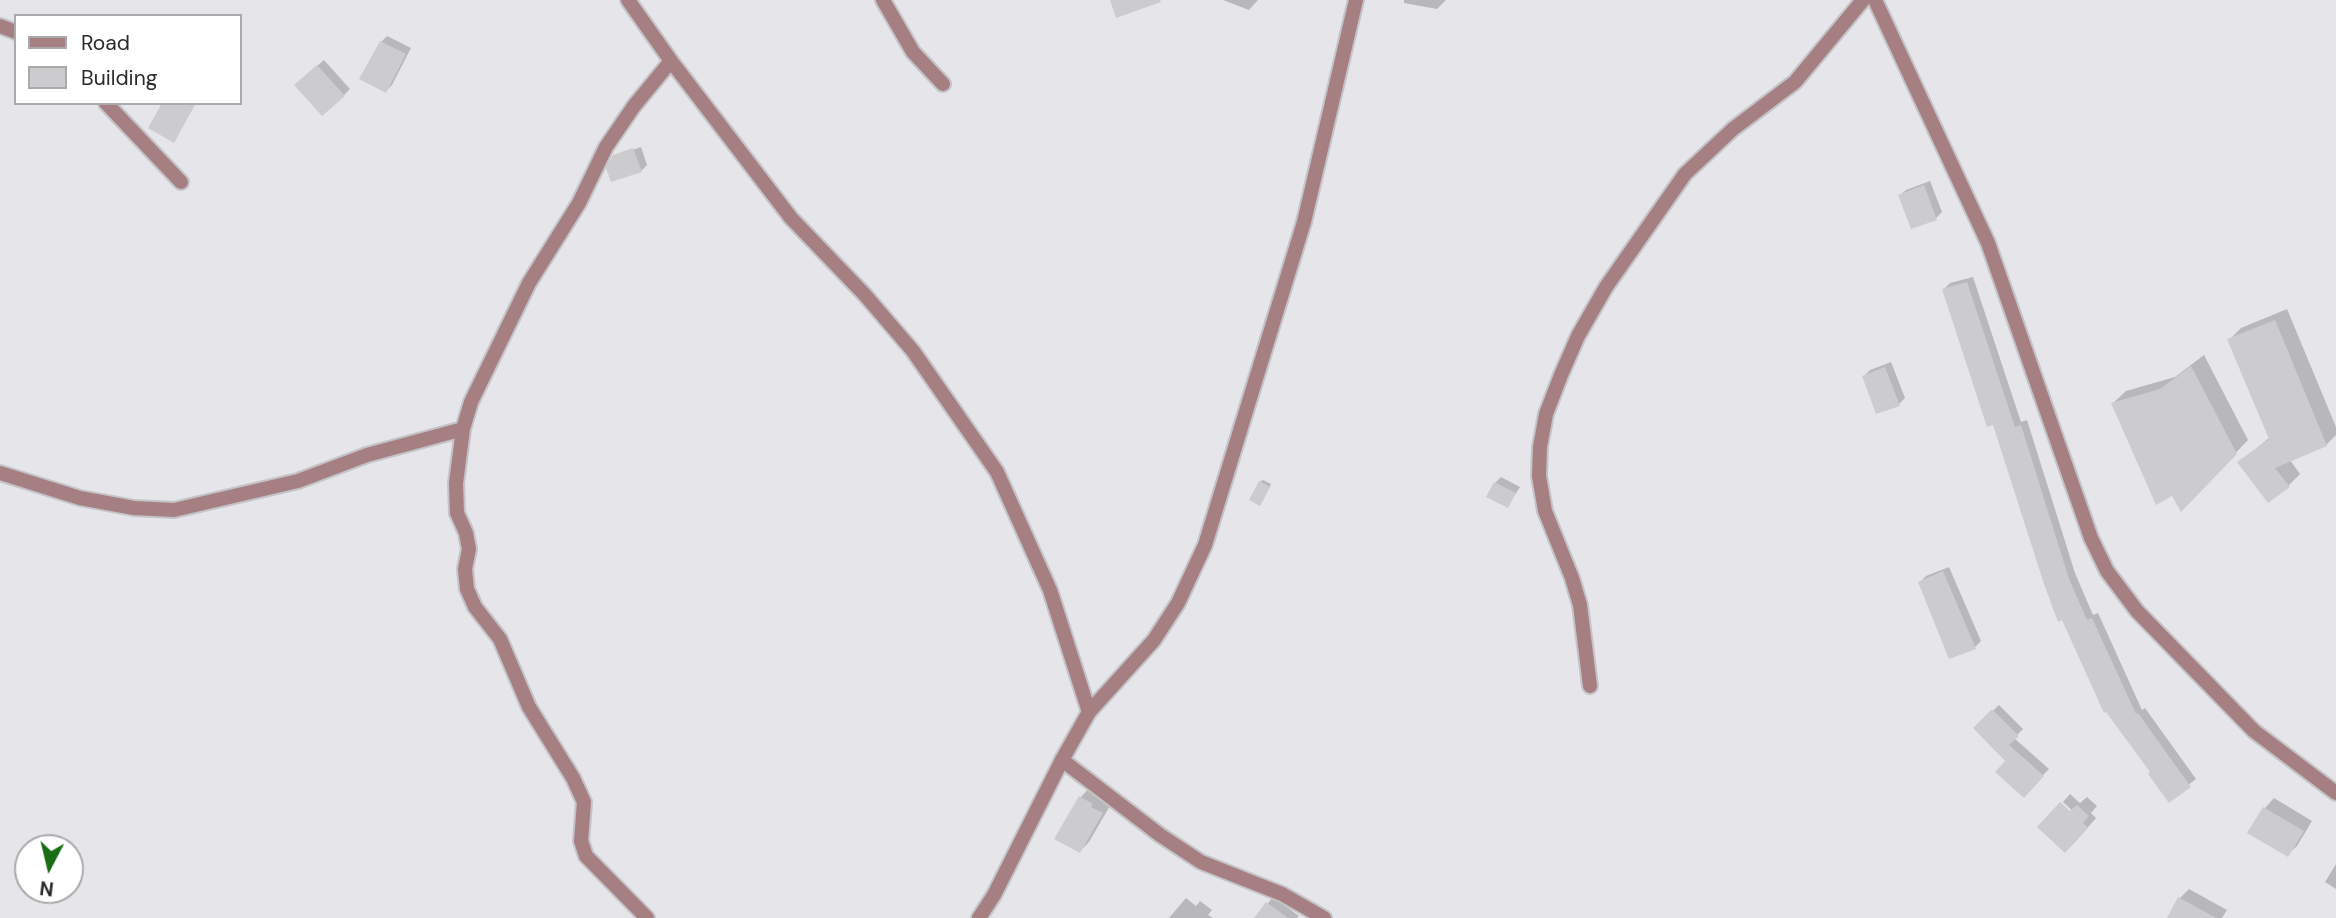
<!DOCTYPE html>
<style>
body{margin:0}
#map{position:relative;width:2336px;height:918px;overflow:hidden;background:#e6e5e9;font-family:"DM Sans",sans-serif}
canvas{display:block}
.legend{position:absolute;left:14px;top:14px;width:228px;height:91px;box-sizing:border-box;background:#fff;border:2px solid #aaaaab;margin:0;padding:9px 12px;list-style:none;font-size:21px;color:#2a2a2c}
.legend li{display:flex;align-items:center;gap:14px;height:35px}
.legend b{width:35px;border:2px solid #aaaaab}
.north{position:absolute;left:14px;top:834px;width:70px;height:70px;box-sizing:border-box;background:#fff;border:2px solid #aaaaab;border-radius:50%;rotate:187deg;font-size:19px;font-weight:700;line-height:28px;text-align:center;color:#2a2a2c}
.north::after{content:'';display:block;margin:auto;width:24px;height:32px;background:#176c14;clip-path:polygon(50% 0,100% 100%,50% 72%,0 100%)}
</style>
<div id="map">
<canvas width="2336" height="918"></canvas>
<ul class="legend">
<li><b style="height:9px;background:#a67f83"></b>Road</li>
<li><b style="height:19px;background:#cccbce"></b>Building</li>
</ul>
<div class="north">N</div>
</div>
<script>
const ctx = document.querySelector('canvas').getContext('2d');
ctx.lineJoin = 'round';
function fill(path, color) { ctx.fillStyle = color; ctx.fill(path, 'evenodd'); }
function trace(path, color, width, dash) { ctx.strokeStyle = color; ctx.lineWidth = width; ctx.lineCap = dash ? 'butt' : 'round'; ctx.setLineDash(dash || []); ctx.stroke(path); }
const shadow = new Path2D(`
 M 1223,0 L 1258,0 L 1249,10 Z
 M 1404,0 L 1446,0 L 1437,9 L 1404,3 Z
 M 387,36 L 411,48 L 392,85 L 386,91 L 381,42 Z
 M 324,60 L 350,89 L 344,95 L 302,79 Z
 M 641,147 L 647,165 L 641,171 L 616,156 Z
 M 1930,181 L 1942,212 L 1936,218 L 1900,195 L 1906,190 Z
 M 1973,277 L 2021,422 L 2027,420 L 2075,573 L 2093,615 L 2098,613 L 2142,710 L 2145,708 L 2196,779 L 2169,800 L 2152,772 L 1995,423 L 1944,289 L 1950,283 Z
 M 2287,309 L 2336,427 L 2336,435 L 2326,445 L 2290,460 L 2300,474 L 2288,486 L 2239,463 L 2270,437 L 2229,340 L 2241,328 Z
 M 2204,355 L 2248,440 L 2181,509 L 2113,403 L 2126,391 L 2175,377 Z
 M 1891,362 L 1905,398 L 1899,404 L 1864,376 L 1870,370 Z
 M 1501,477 L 1520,487 L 1507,506 L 1495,483 Z
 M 1263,480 L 1271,484 L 1262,502 L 1260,482 Z
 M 1949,567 L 1981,641 L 1975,647 L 1920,582 L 1926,576 Z
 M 1999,705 L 2023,729 L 2014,738 L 2049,769 L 2024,795 L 2007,761 L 1975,728 Z
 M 1090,787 L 1111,804 L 1089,842 L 1080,851 L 1057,838 L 1081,797 Z
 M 2070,794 L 2080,803 L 2087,797 L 2097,806 L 2091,813 L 2096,818 L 2075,842 L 2075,819 L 2078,816 L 2063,802 Z
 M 2274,798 L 2312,821 L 2297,846 L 2287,855 L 2249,833 L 2265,808 Z
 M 2336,864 L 2336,889 L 2325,882 Z
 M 2189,889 L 2227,910 L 2222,918 L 2169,918 L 2180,898 Z
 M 1273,897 L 1299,916 L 1297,918 L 1256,918 Z
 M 1186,898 L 1196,906 L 1200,901 L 1212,910 L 1208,915 L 1213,918 L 1169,918 Z`);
const building = new Path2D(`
 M 1110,0 L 1160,0 L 1161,2 L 1116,18 Z
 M 380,41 L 406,54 L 386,93 L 359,79 Z
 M 317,65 L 345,96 L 322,116 L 294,85 Z
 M 162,103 L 196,103 L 174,143 L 148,128 Z
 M 633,148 L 642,172 L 611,182 L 606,168 L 613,155 Z
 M 1924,185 L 1937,220 L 1911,229 L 1898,195 Z
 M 1967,282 L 2015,427 L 2021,425 L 2069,579 L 2087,620 L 2092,618 L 2136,714 L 2138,713 L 2191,787 L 2169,803 L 2148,774 L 2150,772 L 2106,712 L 2104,713 L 2062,620 L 2058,622 L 2044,584 L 1993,425 L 1987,427 L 1942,289 Z
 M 2275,320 L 2327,446 L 2275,468 L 2290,487 L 2268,503 L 2237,462 L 2269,439 L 2227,339 Z
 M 2191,366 L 2237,454 L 2181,512 L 2172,496 L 2156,505 L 2111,403 L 2160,389 Z
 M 1885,367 L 1900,406 L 1876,414 L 1862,376 Z
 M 1259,481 L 1270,487 L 1260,506 L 1249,500 Z
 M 1494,482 L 1516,493 L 1508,508 L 1486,497 Z
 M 1943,571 L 1976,649 L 1949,659 L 1918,582 Z
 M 1992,709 L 2019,736 L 2009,745 L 2044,776 L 2024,798 L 1995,772 L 2005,761 L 1973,728 Z
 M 1079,796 L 1093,804 L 1091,807 L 1103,813 L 1080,853 L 1054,839 Z
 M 2060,802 L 2070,811 L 2077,805 L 2089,816 L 2083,823 L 2088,828 L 2065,853 L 2037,827 Z
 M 2263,807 L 2304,831 L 2288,857 L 2247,833 Z
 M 2178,897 L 2216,918 L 2167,918 Z
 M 1266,902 L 1288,918 L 1254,918 Z`);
const minor = new Path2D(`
 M 628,0 L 671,61 L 791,218 L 865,295 L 913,351 L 997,472 L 1050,590 L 1089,712
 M 883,0 L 913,52 L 943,84
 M 1875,0 L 1988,243 L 2091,538 L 2107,571 L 2137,611 L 2254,731 L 2336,793
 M 0,26 L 16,32
 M 106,103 L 181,182
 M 0,473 L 80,498 L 134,508 L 174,510 L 298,481 L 367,455 L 463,429
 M 1590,686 L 1580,605 L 1572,578 L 1545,511 L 1539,476 L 1540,447 L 1546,414 L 1561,375 L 1578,336 L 1606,287 L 1685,174 L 1733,129 L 1795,82 L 1863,0
 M 1062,760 L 1160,835 L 1201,862 L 1282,894 L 1324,918
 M 647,918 L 586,856 L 581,841 L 584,802 L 573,778 L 529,707 L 500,639 L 475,607 L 467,589 L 465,569 L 469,549 L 466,533 L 457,513 L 456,483 L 463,429 L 471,402 L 529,283 L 579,203 L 606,147 L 634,106 L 671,61`);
const tertiary = new Path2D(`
 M 979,918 L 994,895 L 1062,760 L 1089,712 L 1154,640 L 1178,603 L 1205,545 L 1304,222 L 1356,0`);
fill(shadow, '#0003');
fill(building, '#cccbce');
trace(minor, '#c4c3c7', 18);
trace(tertiary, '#c4c3c7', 18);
trace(minor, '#a67f83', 14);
trace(tertiary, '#a67f83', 14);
</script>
